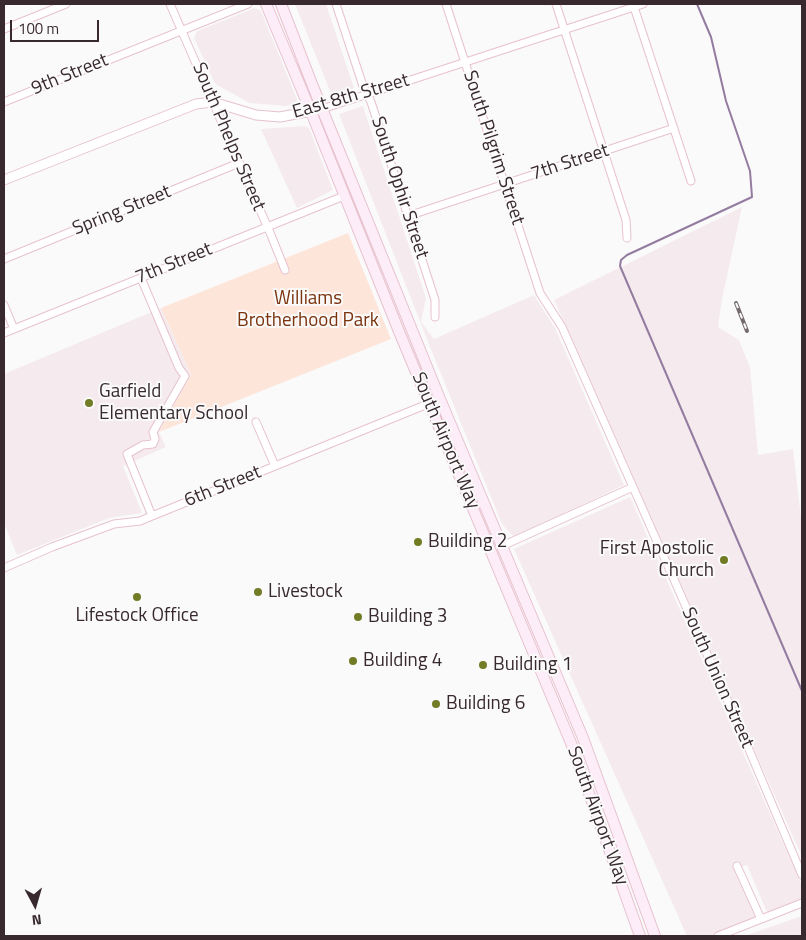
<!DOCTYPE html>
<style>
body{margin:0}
#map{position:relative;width:806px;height:940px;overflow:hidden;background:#fafafa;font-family:"Titillium Web",sans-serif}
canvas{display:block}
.frame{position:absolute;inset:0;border:5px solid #38292e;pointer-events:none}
.north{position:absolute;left:10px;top:880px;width:50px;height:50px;-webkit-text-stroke:4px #fafafa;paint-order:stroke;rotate:174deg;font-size:14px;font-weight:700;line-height:20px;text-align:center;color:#38292e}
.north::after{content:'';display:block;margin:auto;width:18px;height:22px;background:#38292e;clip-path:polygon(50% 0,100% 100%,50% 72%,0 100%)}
.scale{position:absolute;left:10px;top:20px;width:89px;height:22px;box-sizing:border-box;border:2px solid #38292e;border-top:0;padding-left:6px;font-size:15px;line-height:18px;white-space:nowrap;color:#38292e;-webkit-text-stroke:4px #fafafa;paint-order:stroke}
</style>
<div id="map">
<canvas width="806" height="940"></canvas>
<div class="frame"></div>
<div class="north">N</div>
<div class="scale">100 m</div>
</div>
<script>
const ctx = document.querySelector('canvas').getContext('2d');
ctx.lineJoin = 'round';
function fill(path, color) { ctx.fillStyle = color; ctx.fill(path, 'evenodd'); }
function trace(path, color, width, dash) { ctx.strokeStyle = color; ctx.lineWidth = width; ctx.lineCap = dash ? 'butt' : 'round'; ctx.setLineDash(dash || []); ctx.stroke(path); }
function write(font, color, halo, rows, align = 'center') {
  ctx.font = font + ' "Titillium Web",sans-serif'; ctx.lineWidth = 4; ctx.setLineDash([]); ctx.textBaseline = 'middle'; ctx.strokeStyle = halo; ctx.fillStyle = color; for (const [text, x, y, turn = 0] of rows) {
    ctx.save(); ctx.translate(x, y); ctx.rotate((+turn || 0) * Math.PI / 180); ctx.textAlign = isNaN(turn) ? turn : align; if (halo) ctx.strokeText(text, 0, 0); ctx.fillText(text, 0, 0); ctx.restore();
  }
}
const built = new Path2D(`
 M 295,4 L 326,4 L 354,88 L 332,96 Z
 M 255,8 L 261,11 L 297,99 L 295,104 L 286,106 L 250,103 L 215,84 L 194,38 L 197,31 Z
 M 363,106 L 426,298 L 421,322 L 434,339 L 534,295 L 555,328 L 624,485 L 514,537 L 502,524 L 428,342 L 339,114 Z
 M 304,126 L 309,128 L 333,190 L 297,208 L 261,129 Z
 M 742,207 L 722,299 L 718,327 L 739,340 L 750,367 L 758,455 L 793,449 L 802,526 L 802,857 L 554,300 Z
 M 161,308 L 191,374 L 159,432 L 166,447 L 123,466 L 142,513 L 109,518 L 17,555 L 4,523 L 4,374 Z
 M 630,497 L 802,886 L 802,900 L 768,915 L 747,865 L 739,868 L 760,917 L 711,936 L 687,936 L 514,549 Z
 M 802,916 L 802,936 L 743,936 L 747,935 Z`);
const green = new Path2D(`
 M 348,233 L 391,339 L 159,432 L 191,374 L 161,308 Z`);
const stream = new Path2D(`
 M 697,4 L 711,37 L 726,101 L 750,171 L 752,197 L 627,255 L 621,260 L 620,266 L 802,691`);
const minor = new Path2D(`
 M 170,4 L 271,235 L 285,270
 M 336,4 L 363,86 L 371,102 L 435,300 L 435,317
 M 446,4 L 540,293 L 562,327 L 742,733 L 802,875
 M 556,4 L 626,220 L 627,238
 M 633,4 L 691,181
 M 4,29 L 66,4
 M 4,102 L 248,4
 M 322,109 L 643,4
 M 408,216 L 674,128
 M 4,259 L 239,163
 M 141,278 L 179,368 L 185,376 L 153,432 L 155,439 L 153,444 L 143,445 L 127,454 L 152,516
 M 4,305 L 14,329
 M 4,333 L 344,196
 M 256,422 L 275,466
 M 502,546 L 633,487
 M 4,568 L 52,547 L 114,524 L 140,521 L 152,516 L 440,399
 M 737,866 L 761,919
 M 718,936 L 802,903`);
const tertiary = new Path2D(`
 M 4,180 L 196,104 L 213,102 L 256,115 L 280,117 L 322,109`);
const secondary = new Path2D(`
 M 266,4 L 311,112 L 400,334 L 571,743 L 640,936
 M 281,4 L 312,84 L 440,399 L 583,738 L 655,936`);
const rail = new Path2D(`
 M 736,303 L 747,331`);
const markers = [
 [89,403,5,"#727b26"],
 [418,542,5,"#727b26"],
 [724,560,5,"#727b26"],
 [258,592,5,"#727b26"],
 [137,597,5,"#727b26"],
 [358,617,5,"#727b26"],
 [353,661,5,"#727b26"],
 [483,665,5,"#727b26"],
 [436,704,5,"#727b26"]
];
const streetNames = [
 ["9th Street",70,75,-22],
 ["East 8th Street",351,97,-16],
 ["South Phelps Street",228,137,67],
 ["South Pilgrim Street",493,148,72],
 ["7th Street",570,163,-18],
 ["South Ophir Street",399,188,72],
 ["Spring Street",122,211,-22],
 ["7th Street",174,264,-22],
 ["South Airport Way",445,441,67],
 ["6th Street",223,487,-22],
 ["South Union Street",717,678,66],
 ["South Airport Way",597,816,70]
];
const parkNames = [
 ["Williams",308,299],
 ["Brotherhood Park",308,321]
];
const poiNames = [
 ["Garfield",99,392],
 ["Elementary School",99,414],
 ["Building 2",428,542],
 ["First Apostolic",714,549,"right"],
 ["Church",714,571,"right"],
 ["Livestock",268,592],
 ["Lifestock Office",137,616,"center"],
 ["Building 3",368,617],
 ["Building 4",363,661],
 ["Building 1",493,665],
 ["Building 6",446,704]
];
fill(built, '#f5ebee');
fill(green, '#fee5da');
trace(stream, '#947ba0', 2);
trace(minor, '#e7c2cd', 9);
trace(tertiary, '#e7c2cd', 11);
trace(secondary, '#e7c2cd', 12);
trace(minor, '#fff', 7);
trace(tertiary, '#fff', 9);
trace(secondary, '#fdedf9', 10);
trace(rail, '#756a6e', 4);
trace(rail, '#fafafa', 2, [5.5]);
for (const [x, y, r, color] of markers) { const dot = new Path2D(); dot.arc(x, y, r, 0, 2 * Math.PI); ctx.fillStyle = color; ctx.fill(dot); trace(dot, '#fafafa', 2); }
write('19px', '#38292e', '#fafafa', streetNames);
write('19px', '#7a330d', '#fafafa', parkNames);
write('19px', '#38292e', '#fafafa', poiNames, 'left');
</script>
